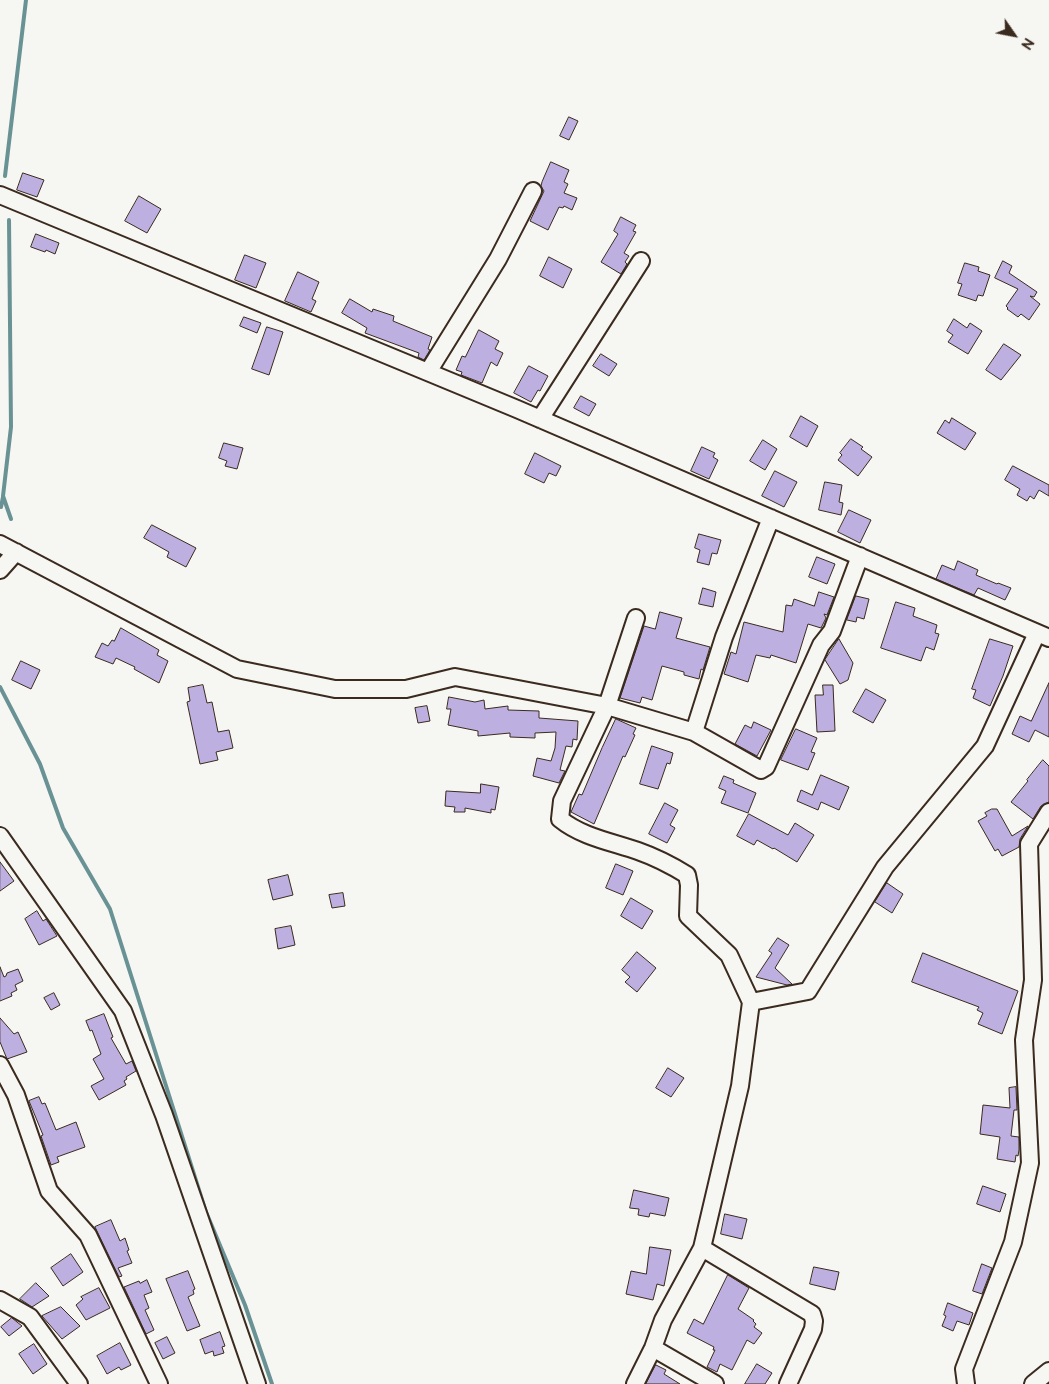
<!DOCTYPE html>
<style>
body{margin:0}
#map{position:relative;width:1049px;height:1384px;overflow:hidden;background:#f6f6f2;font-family:"Balsamiq Sans",sans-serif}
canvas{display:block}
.north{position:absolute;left:989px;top:10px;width:50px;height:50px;-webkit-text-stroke:4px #f6f6f2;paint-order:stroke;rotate:123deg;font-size:14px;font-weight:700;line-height:20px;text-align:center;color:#3b2a1e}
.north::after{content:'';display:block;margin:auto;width:18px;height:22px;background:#3b2a1e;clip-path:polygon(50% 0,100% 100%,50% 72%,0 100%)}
</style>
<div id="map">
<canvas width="1049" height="1384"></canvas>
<div class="north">N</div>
</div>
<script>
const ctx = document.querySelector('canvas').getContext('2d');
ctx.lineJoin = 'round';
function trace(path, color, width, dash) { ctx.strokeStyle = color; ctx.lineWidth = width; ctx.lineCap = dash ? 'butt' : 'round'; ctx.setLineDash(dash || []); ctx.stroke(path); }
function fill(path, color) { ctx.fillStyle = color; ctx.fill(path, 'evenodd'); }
const stream = new Path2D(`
 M 5,176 L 26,0
 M 9,220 L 11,427 L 3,496 L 11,519
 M 1,507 L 3,497
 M 0,687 L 40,764 L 63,828 L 110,909 L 206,1212 L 245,1305 L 272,1384`);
const building = new Path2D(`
 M 569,117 L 578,121 L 569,140 L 560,136 Z
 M 551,162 L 569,170 L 564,182 L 568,184 L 564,193 L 577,198 L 572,210 L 564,206 L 563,208 L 559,207 L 548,230 L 530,221 L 544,191 L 541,186 L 542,182 Z
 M 23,173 L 44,180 L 37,197 L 17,190 Z
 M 139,196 L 161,209 L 147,233 L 125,221 Z
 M 621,217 L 636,225 L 633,231 L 636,232 L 624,253 L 629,256 L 625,262 L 627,264 L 621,274 L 601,262 L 618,234 L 614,231 Z
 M 36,234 L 59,243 L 55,254 L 46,250 L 45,252 L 31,247 Z
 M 245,255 L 266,263 L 256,288 L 235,280 Z
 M 549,257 L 572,269 L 563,288 L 540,276 Z
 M 1003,261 L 1012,266 L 1009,273 L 1037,292 L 1034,297 L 1030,296 L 1040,304 L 1029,320 L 1021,314 L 1018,317 L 1007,309 L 1008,308 L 1006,306 L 1018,289 L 995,278 Z
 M 965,263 L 979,267 L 978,271 L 990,275 L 983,296 L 978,295 L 976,301 L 958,295 L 962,284 L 958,283 Z
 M 298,272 L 319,282 L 312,299 L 316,301 L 311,312 L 285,301 Z
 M 350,299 L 372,312 L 373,309 L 394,316 L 393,321 L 432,337 L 428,349 L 430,350 L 424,360 L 418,357 L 419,353 L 365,333 L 367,328 L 342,313 Z
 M 244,317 L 261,323 L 257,333 L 240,326 Z
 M 954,319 L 967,328 L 970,323 L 982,331 L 968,354 L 948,342 L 953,335 L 947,331 Z
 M 267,327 L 283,332 L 269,375 L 252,369 Z
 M 479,330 L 499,341 L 495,349 L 503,353 L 497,366 L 491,362 L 482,383 L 461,375 L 462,372 L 456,370 L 462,356 L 465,357 Z
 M 1004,344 L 1021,355 L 1001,380 L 986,370 Z
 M 601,354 L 617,364 L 609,376 L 593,366 Z
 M 529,366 L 548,376 L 540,391 L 538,390 L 531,402 L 514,393 Z
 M 581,396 L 596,404 L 589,416 L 574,408 Z
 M 801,416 L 818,426 L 807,447 L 790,437 Z
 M 952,418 L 976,433 L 965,450 L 937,433 L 945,420 L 949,423 Z
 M 851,439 L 863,447 L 861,449 L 872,457 L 858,476 L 838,460 L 842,455 L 840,453 Z
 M 763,440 L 777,449 L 765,470 L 750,461 Z
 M 224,443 L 243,448 L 237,469 L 225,466 L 227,461 L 219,458 Z
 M 702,447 L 715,453 L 713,457 L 718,460 L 709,479 L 691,471 Z
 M 535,453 L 561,466 L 556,476 L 549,473 L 544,483 L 525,474 Z
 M 1013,466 L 1049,485 L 1049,496 L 1039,490 L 1034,499 L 1030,496 L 1027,501 L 1017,495 L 1020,489 L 1005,480 Z
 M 775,471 L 797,482 L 784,507 L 762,496 Z
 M 825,482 L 842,485 L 839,502 L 843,503 L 841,515 L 819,510 Z
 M 849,510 L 871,520 L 860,543 L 838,532 Z
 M 152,525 L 196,548 L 186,567 L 167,557 L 169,552 L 144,538 Z
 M 699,534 L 721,540 L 717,554 L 712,553 L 709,565 L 697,562 L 700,550 L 695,548 Z
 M 817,557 L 835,564 L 827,584 L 809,577 Z
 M 958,561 L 978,570 L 976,575 L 997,584 L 998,583 L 1011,588 L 1005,600 L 978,588 L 974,595 L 936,579 L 942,565 L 954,570 Z
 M 703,588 L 716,592 L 713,607 L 699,604 Z
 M 819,592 L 834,597 L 827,615 L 824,614 L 826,618 L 821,628 L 808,624 L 796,663 L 771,655 L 770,658 L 756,655 L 748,682 L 724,674 L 731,652 L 736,654 L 744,622 L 783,632 L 786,605 L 792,606 L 794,599 L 814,606 Z
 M 856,596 L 869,599 L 864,619 L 857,617 L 856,622 L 847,620 Z
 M 896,602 L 915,608 L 913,616 L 937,625 L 935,633 L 939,634 L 934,650 L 926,647 L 921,661 L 881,648 Z
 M 660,612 L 682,618 L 676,638 L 710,647 L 703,670 L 701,669 L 699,679 L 684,675 L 684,672 L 662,666 L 652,700 L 642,697 L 640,703 L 620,698 L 644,626 L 655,629 Z
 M 121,628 L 159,650 L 157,655 L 168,661 L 159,683 L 134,669 L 135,667 L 116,658 L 113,664 L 95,657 L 102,643 L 108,646 L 112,640 L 114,641 Z
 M 839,639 L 853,663 L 848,680 L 840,684 L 825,660 Z
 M 990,639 L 1013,646 L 1003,676 L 990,706 L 973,698 L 976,690 L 972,689 Z
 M 21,661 L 40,670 L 31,689 L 12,680 Z
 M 1049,683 L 1049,737 L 1035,730 L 1029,742 L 1012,734 L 1020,716 L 1031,721 Z
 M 203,685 L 207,703 L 212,702 L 218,732 L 229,730 L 233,748 L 216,752 L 218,760 L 200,764 L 187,702 L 190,701 L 188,688 Z
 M 823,685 L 833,685 L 835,731 L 817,732 L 815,695 L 823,695 Z
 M 866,689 L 886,700 L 873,723 L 853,712 Z
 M 449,697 L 475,702 L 484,700 L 485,709 L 508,706 L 508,710 L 539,711 L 539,718 L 578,721 L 577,740 L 573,739 L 572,747 L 566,746 L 560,770 L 565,771 L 559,783 L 533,776 L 537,758 L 551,761 L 555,748 L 556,732 L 535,733 L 535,738 L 510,737 L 510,733 L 478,736 L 478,731 L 448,725 L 451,709 L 447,709 Z
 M 427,706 L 430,721 L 418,723 L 415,708 Z
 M 616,719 L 636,728 L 633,734 L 635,735 L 625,757 L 623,756 L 594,824 L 571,812 L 579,794 L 582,795 L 602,748 Z
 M 754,722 L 771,730 L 757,756 L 735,744 L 745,725 L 751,728 Z
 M 796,729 L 817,738 L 811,752 L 815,753 L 808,770 L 781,760 Z
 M 652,746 L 673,753 L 670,764 L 667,763 L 658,789 L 640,784 Z
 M 1043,760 L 1049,766 L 1049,802 L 1041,806 L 1033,819 L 1011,802 L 1028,781 L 1027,780 Z
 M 821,775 L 849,787 L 839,810 L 821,802 L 818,810 L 797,801 L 801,790 L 812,795 Z
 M 724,776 L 734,780 L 733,783 L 756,793 L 748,813 L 721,803 L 726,791 L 719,788 Z
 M 481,784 L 499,787 L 495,810 L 491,809 L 491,813 L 465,808 L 465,812 L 454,812 L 455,807 L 445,806 L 446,791 L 480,793 Z
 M 665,803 L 678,810 L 670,825 L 675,828 L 667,843 L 649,834 Z
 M 992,809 L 997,809 L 1012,836 L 1028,826 L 1020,839 L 1019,847 L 1002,856 L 998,849 L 995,851 L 978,821 L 987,816 L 985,813 Z
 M 749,814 L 788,835 L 795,823 L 814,835 L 797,862 L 774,848 L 773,849 L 757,840 L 754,845 L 737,836 Z
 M 0,862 L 14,881 L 0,891 Z
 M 616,864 L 633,871 L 623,895 L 606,888 Z
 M 288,875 L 293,895 L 273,900 L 268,880 Z
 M 887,883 L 903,894 L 892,913 L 875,902 Z
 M 343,893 L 345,906 L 332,908 L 329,895 Z
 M 631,898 L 653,911 L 642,929 L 621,916 Z
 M 37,911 L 43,921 L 46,919 L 57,936 L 39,945 L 25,919 Z
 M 291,926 L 295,945 L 278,949 L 275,929 Z
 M 778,938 L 789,945 L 775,968 L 792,984 L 787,985 L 756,977 L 772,953 L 769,951 Z
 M 637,952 L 656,968 L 637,992 L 625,982 L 630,977 L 622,970 Z
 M 923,953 L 1018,991 L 1002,1034 L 978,1024 L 983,1013 L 977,1010 L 979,1007 L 912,982 Z
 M 0,967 L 4,977 L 6,976 L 7,973 L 18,969 L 23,981 L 15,985 L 17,990 L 11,993 L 12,996 L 0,1001 Z
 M 54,993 L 60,1005 L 51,1010 L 44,998 Z
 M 104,1014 L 113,1037 L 111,1038 L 126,1064 L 132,1061 L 136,1071 L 126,1077 L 127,1079 L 124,1081 L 126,1085 L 99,1100 L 91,1086 L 104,1079 L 93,1059 L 101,1054 L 92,1030 L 90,1031 L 86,1021 Z
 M 0,1018 L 14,1034 L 18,1032 L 27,1052 L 7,1059 L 0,1042 Z
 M 668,1068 L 684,1078 L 671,1097 L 656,1088 Z
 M 1016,1087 L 1017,1110 L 1014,1110 L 1011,1136 L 1019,1137 L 1019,1150 L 1018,1156 L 1016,1155 L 1015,1162 L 997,1159 L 1000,1137 L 980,1134 L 983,1105 L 1010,1108 L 1009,1088 Z
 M 39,1097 L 42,1104 L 45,1103 L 56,1130 L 76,1122 L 85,1147 L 57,1157 L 59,1162 L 51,1165 L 41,1136 L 43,1135 L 29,1101 Z
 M 983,1186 L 1006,1194 L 1000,1212 L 977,1204 Z
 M 634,1190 L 669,1198 L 665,1216 L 650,1213 L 649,1217 L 638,1215 L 639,1209 L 630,1208 Z
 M 725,1214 L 747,1219 L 742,1239 L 721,1234 Z
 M 111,1220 L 120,1241 L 125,1238 L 129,1250 L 127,1251 L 132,1263 L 118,1268 L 122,1276 L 119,1277 L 95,1227 Z
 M 650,1247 L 671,1250 L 664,1286 L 657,1284 L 653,1300 L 626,1294 L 631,1271 L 646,1274 Z
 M 71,1254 L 83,1272 L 63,1286 L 51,1268 Z
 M 982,1264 L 992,1268 L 982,1294 L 973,1291 Z
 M 814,1267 L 839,1272 L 835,1290 L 810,1284 Z
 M 188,1271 L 195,1289 L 193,1290 L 194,1294 L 188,1297 L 200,1326 L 187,1331 L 166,1279 Z
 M 728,1275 L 749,1288 L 738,1309 L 754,1320 L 753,1321 L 756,1324 L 754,1327 L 762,1333 L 754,1344 L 747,1340 L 732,1370 L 720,1364 L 717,1372 L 707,1367 L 715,1350 L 713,1350 L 714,1347 L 687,1333 L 694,1319 L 703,1324 Z
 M 147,1280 L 152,1292 L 144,1295 L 149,1308 L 145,1310 L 154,1330 L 146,1334 L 124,1287 L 139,1281 L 140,1283 Z
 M 36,1283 L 49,1296 L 32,1307 L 20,1299 Z
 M 99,1288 L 110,1308 L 86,1320 L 76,1305 L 83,1299 L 81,1297 Z
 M 948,1303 L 973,1313 L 969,1325 L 957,1321 L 953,1331 L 942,1326 L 946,1316 L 944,1315 Z
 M 61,1307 L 80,1326 L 62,1339 L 42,1316 Z
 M 12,1318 L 22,1326 L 9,1336 L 1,1327 Z
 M 220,1332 L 225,1346 L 222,1347 L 224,1353 L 214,1356 L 213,1351 L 205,1354 L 200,1340 Z
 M 167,1337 L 175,1353 L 163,1359 L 155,1343 Z
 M 120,1343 L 131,1365 L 121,1370 L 119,1367 L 107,1374 L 97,1356 Z
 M 34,1344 L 47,1364 L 33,1374 L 19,1354 Z
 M 757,1364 L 772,1373 L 765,1384 L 745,1384 Z
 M 656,1365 L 666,1370 L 664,1374 L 680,1384 L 646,1384 Z`);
const minor = new Path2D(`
 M 0,195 L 517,409 L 1049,638
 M 428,372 L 498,259 L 533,191
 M 540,419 L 641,261
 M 0,544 L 237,669 L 335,689 L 406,689 L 455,677 L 607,706 L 694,732 L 761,770 L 766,767 L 821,645 L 832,631 L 860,556
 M 0,570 L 16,552
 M 694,732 L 724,637 L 771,518
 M 0,836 L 123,1011 L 164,1115 L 257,1384
 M 751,1002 L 808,991 L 885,867 L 985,746 L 1037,633
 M 0,1065 L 16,1095 L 49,1191 L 88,1235 L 159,1384
 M 702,1248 L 812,1314 L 814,1321 L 813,1329 L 788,1384
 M 0,1300 L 30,1317 L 79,1384
 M 653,1348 L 715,1384
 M 635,1384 L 653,1348 L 663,1320 L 702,1248 L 740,1086 L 751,1002 L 729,955 L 688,916 L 689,885 L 687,875 C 671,865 655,857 638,851 C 612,842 582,837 560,819 L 562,801 L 607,706 L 636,618
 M 966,1384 L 964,1369 L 1013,1242 L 1030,1163 L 1024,1040 L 1033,980 L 1029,844 L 1049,812
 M 1033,1384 L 1049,1371`);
trace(stream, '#699295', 4);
fill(building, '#bdb0e1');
trace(building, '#3b2a1e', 1);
trace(minor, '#3b2a1e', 20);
trace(minor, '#f6f6f2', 16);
</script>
